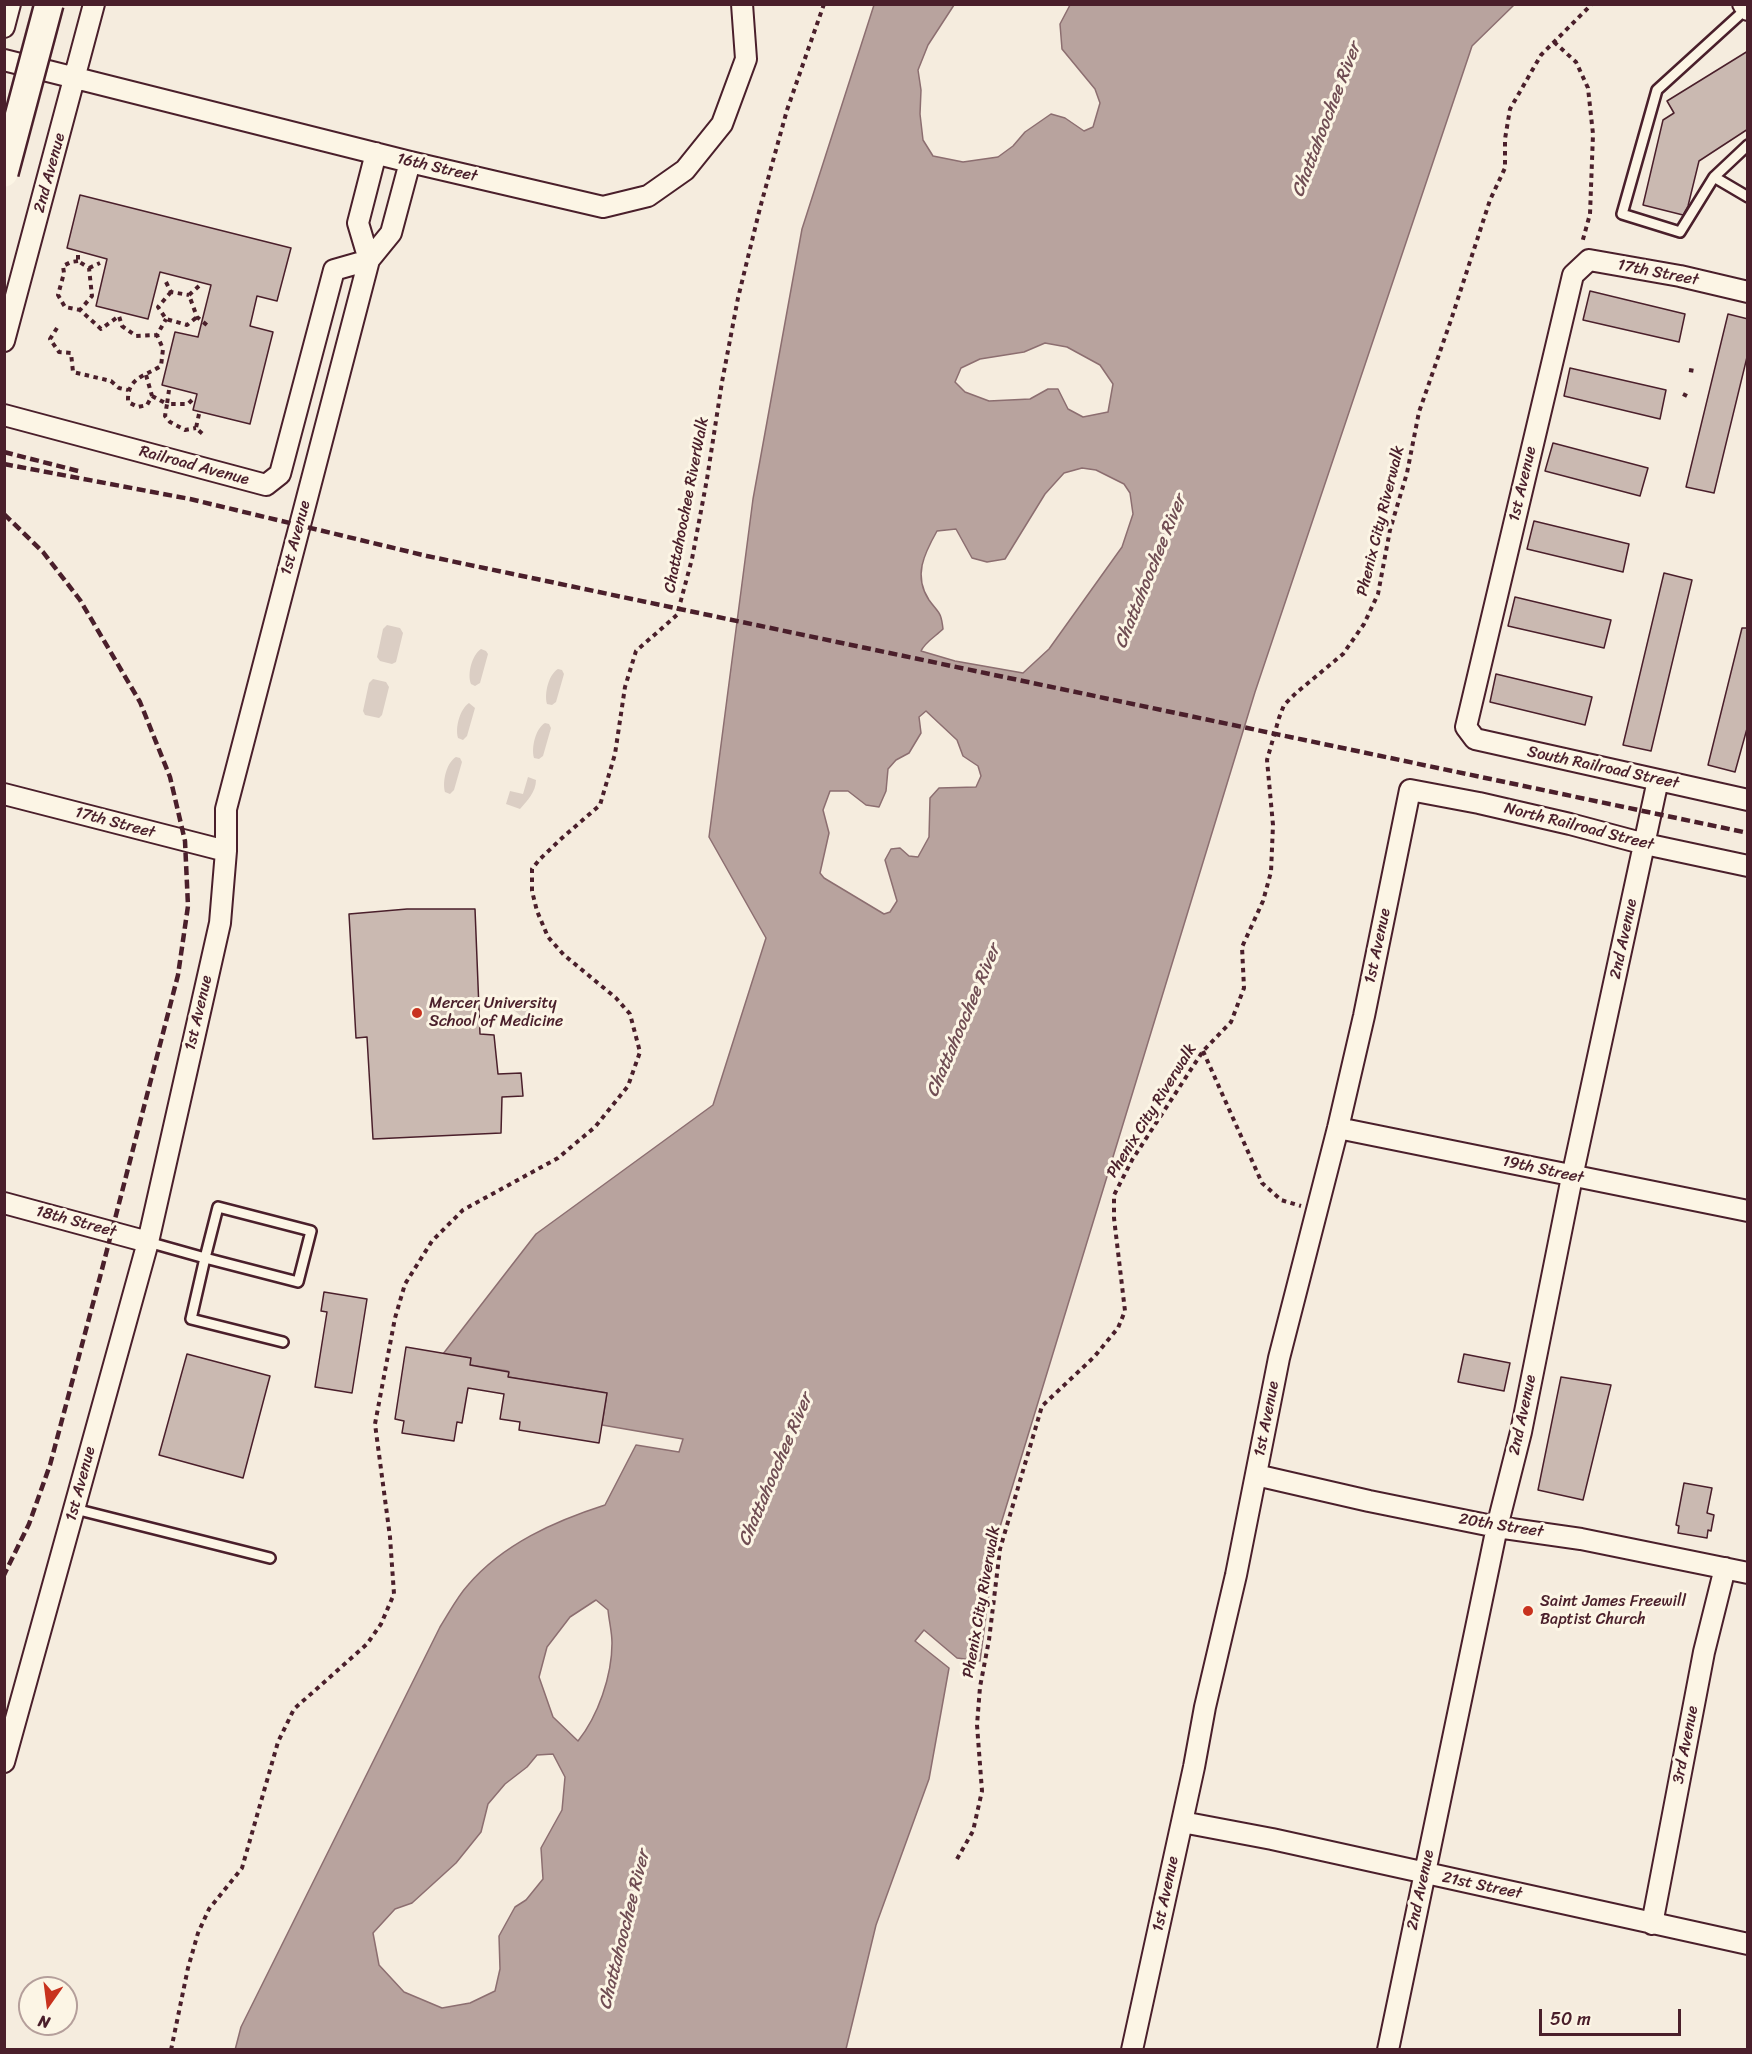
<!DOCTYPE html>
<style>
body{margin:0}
#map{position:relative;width:1752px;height:2054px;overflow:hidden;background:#f5ecde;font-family:Sriracha,sans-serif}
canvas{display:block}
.frame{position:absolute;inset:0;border:6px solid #4a1f2b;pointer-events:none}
.north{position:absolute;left:18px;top:1976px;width:60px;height:60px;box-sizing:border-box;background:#fcf5e5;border:2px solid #b59f9b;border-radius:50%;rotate:194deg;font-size:16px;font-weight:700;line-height:24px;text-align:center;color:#4a1f2b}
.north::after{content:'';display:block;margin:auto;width:21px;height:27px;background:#c8321e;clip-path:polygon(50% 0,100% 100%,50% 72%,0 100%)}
.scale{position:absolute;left:1539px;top:2009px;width:142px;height:27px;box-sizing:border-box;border:3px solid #4a1f2b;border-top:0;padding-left:8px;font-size:18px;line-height:21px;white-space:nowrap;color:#4a1f2b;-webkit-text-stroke:4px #fcf5e5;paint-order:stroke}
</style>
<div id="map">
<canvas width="1752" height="2054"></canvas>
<div class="frame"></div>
<div class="north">N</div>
<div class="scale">50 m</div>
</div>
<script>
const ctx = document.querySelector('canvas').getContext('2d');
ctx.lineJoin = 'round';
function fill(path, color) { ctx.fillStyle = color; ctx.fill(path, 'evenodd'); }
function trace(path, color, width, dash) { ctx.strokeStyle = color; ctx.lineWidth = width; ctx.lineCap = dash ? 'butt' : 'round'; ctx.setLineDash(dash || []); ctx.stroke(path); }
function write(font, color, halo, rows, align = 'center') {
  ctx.font = font + ' Sriracha,sans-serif'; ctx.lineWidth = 6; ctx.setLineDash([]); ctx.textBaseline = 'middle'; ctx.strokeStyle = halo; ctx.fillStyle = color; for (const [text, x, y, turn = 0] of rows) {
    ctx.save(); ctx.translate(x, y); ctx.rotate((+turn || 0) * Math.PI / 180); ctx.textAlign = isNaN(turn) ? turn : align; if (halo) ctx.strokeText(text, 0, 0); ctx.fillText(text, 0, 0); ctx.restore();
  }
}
const green = new Path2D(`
 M 387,625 L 400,628 L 403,633 L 396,662 L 392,664 L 380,661 L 377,657 L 383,629 Z
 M 481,649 L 486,651 L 488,654 L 480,683 L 475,686 L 471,684 C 467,674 472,655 481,649 Z
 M 558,669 L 562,670 L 564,674 L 556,702 L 552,705 L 547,704 C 544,693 549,674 558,669 Z
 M 373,679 L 386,682 L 389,687 L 382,715 L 379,718 L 365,715 L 363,711 L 369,683 Z
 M 469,703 L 475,708 L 467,736 L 463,740 L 458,738 C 455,727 460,709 469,703 Z
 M 545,723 L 549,724 L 551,728 L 543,756 L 539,759 L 534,758 C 531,747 536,728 545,723 Z
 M 456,757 L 460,758 L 462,762 L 454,790 L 450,794 L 445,792 C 442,781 447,762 456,757 Z
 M 528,777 L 536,780 C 536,792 527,801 520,809 L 506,804 L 510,791 L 523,794 Z
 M 527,1004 L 529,1023 L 508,1005 Z`);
const water = new Path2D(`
 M 874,5 L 954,5 L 928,45 L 918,70 L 921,90 L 920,114 L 923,140 L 933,156 L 963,162 L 998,157 L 1013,146 L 1025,132 L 1051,114 L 1065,118 L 1084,131 L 1093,127 L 1100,103 L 1095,89 L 1062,49 L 1060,24 L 1070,5 L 1514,5 L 1472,46 L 1255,692 L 996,1540 L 980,1661 L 957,1658 L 924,1630 L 915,1641 L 949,1668 L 929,1779 L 876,1925 L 846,2049 L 235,2050 L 241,2027 L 440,1627 C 449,1613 457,1597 468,1585 C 503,1544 555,1521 605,1505 L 636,1445 L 679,1452 L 683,1439 L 602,1425 L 607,1393 L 508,1377 L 508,1371 L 470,1365 L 470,1358 L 443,1354 L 536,1234 L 713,1105 L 766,938 L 709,837 L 753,499 L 802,229 ZM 1045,343 L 1067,347 L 1100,365 L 1113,384 L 1108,412 L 1083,417 L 1068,409 L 1058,389 L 1048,389 L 1030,399 L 989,401 L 965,392 L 955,382 L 961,368 L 980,359 L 1024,352 ZM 1082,468 L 1096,470 L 1124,484 L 1130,493 L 1133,514 L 1122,547 L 1049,649 L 1023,673 L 955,661 L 921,651 C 925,642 936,636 943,629 C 941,611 939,614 929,600 C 913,576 924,554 937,531 L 956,529 L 972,558 L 987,562 L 1005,559 L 1045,494 L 1064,473 ZM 926,711 L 957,740 L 963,756 L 978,766 L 981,776 L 976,787 L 939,788 L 930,798 L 929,837 L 918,857 L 909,856 L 900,848 L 891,849 L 885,860 L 897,901 L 890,912 L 884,914 L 824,878 L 820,873 L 829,833 L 823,810 L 830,791 L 848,791 L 866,805 L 879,807 L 886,791 L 888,769 L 896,760 L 909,753 L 921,733 L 919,717 ZM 596,1600 L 608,1610 C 609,1621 612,1632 612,1643 C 612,1676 598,1716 578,1741 L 553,1717 L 539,1677 L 547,1647 L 570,1617 ZM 553,1754 L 565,1777 L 562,1810 L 541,1848 L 543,1879 L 526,1900 L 515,1907 L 499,1936 L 500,1969 L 495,1991 L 470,2003 L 442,2008 L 404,1992 L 379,1965 L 373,1933 L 395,1909 L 412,1903 L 456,1863 L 481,1832 L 488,1804 L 505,1784 L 527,1767 L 537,1755 Z`);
const building = new Path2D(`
 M 1748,51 L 1748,129 L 1699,161 L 1688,206 L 1683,215 L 1643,205 L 1663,120 L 1674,113 L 1667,101 Z
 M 80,195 L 291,248 L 277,301 L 257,296 L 250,326 L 273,332 L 250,424 L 193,410 L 197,394 L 162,385 L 175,332 L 198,337 L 211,285 L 160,272 L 148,319 L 96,306 L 107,259 L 67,248 Z
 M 1590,291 L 1685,314 L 1679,342 L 1583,320 Z
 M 1728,314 L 1748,319 L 1748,353 L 1714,493 L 1686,487 Z
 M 1570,368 L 1666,390 L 1660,419 L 1564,396 Z
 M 1553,443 L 1648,468 L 1640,496 L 1545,471 Z
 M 1534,521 L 1629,544 L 1623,572 L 1527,549 Z
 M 1664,573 L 1692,580 L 1651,751 L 1623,745 Z
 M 1515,597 L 1611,620 L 1604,648 L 1508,626 Z
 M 1742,628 L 1748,628 L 1748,725 L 1735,772 L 1708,765 Z
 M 1496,674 L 1592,697 L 1585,725 L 1490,702 Z
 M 407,909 L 475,909 L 480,1034 L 494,1035 L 498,1074 L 521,1073 L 523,1096 L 502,1097 L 501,1133 L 373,1139 L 367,1037 L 356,1038 L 349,914 Z
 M 324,1292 L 367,1299 L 352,1393 L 315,1387 L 327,1312 L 321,1311 Z
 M 406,1347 L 471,1358 L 470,1365 L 509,1372 L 508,1377 L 607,1393 L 599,1443 L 519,1430 L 520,1422 L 500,1419 L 504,1394 L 468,1388 L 462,1423 L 457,1422 L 454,1441 L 402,1433 L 404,1421 L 395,1419 Z
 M 187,1354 L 270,1376 L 243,1478 L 159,1455 Z
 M 1464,1354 L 1510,1363 L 1504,1391 L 1458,1382 Z
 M 1561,1377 L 1611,1385 L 1583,1500 L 1538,1490 Z
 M 1684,1483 L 1712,1488 L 1707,1513 L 1714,1515 L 1711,1531 L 1708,1530 L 1707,1538 L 1678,1533 L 1679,1526 L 1676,1525 Z`);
const path = new Path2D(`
 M 1554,42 L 1576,62 L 1588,88 L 1593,134 L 1590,214 L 1582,243
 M 78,255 L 78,261 L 89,268 L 92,296 L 80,310 L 101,329 L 119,316 L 122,326 L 136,336 L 157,335 L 166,319
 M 78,261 L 71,262 L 63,266 L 64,273 L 58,295 L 65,307 L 80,310
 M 89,268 L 100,263
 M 166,282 L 171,292 L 189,295
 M 199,286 L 189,295 L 197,317 L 208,326
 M 171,292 L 158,307 L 166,319 L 187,325 L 197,317
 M 57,328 L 50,339 L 59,352 L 71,353 L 73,372 L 111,381 L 119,388 L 128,390
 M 1689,370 L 1695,371
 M 146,375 L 152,396 L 147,405 L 138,407 L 128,402 C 127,378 143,377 161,366 L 163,349 L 157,335
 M 1683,394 L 1687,396
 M 152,396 L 167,404 L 169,390
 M 192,400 L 188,404 L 167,404 L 165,416 L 170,422 L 185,430 L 196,428
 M 199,414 L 196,428 L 205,436
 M 1203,1051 L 1262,1183 L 1281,1200 L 1301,1206
 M 957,1859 L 973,1831 L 982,1791 L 977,1725 L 980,1687 L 989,1640 L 1000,1549 L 1042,1406 L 1094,1357 L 1118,1328 L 1125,1311 L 1114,1218 L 1114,1195 L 1132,1160 L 1203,1051 L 1231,1022 L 1244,988 L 1242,947 L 1263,901 L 1271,872 L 1273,825 L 1267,760 L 1279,718 L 1284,705 L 1296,693 L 1343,654 L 1364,624 L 1378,594 L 1390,530 L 1407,473 L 1419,412 L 1451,320 L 1490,200 L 1505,168 L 1505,139 L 1510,109 L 1541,55 L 1592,4
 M 171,2050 L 188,1968 L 198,1933 L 209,1909 L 242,1868 L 278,1742 L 294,1709 L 367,1644 L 381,1624 L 394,1594 L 390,1537 L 375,1424 L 395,1318 L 405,1284 L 432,1241 L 463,1210 L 558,1158 L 595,1127 L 628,1086 L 640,1052 L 630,1014 L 616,998 L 564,955 L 548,937 L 537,911 L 532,891 L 532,869 L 540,859 L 562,838 L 600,805 L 615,754 L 625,687 L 636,651 L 677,615 L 692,559 L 707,479 L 722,382 L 738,298 L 760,208 L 787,110 L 824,4`);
const lane = new Path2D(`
 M 1748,145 L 1714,177 L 1748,197
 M 1714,177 L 1680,232 L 1622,214 L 1657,90 L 1746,9
 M 218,1207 L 311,1231 L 298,1282 L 205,1258 Z
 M 148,1242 L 205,1258 L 191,1319 L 283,1342
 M 75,1509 L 270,1558`);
const street = new Path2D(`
 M 1743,4 L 1748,10
 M 4,27 L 10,4
 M 4,60 L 410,162 L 603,207 L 648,196 L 685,170 L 722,124 L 746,59 L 742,4
 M 369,260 L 358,223 L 376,153
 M 1748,292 L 1680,276 L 1589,260 L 1573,275 L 1466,727 L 1475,739 L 1748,800
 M 4,341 L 94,4
 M 4,415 L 266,485 L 280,474 L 334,270 L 369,260
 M 4,794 L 226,851
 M 1338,1128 L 1748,1211
 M 4,1203 L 148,1242
 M 1256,1475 L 1369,1501 L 1497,1527 L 1581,1539 L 1748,1573
 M 4,1762 L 148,1242 L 220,923 L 226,851 L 226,809 L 369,260 L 391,233 L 410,162
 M 1182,1822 L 1272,1839 L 1748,1944
 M 1652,1924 L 1704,1652 L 1725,1568
 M 1132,2050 L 1194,1767 L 1205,1707 L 1236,1575 L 1279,1358 L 1338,1128 L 1364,1016 L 1410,790 L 1479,803 L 1570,824 L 1645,844 L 1748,866
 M 1388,2050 L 1497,1527 L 1521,1432 L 1572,1177 L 1658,780`);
const rail = new Path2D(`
 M 4,452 L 82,472
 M 4,464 L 190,499 L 427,556 L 1748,833
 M 4,514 L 43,552 L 80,600 L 140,702 L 170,777 L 185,841 L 188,906 L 178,975 L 100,1277 L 50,1465 L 29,1524 L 4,1575`);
const secondaryBridge = new Path2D(`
 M 4,173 L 49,4`);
const markers = [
 [417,1013,6,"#c8321e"],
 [1528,1611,6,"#c8321e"]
];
const streetNames = [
 ["16th Street",437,168,13],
 ["2nd Avenue",50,173,-75],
 ["17th Street",1658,273,11],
 ["Railroad Avenue",194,466,15],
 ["1st Avenue",1523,484,-77],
 ["Chattahoochee RiverWalk",687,505,-79],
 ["Phenix City Riverwalk",1381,521,-76],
 ["1st Avenue",296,538,-75],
 ["South Railroad Street",1603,768,12],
 ["17th Street",115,823,15],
 ["North Railroad Street",1579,827,14],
 ["2nd Avenue",1624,939,-78],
 ["1st Avenue",1378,946,-78],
 ["1st Avenue",199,1013,-77],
 ["Phenix City Riverwalk",1152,1111,-58],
 ["19th Street",1543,1170,12],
 ["18th Street",76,1222,15],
 ["2nd Avenue",1523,1415,-78],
 ["1st Avenue",1267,1419,-79],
 ["1st Avenue",81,1484,-75],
 ["20th Street",1501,1526,9],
 ["Phenix City Riverwalk",982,1602,-80],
 ["3rd Avenue",1686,1745,-79],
 ["21st Street",1482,1886,12],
 ["2nd Avenue",1421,1890,-78],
 ["1st Avenue",1166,1894,-78]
];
const poiNames = [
 ["Mercer University",429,1004],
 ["School of Medicine",429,1022],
 ["Saint James Freewill",1540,1602],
 ["Baptist Church",1540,1620]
];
const waterNames = [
 ["Chattahoochee River",1327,120,-69],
 ["Chattahoochee River",1151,572,-68],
 ["Chattahoochee River",964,1021,-67],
 ["Chattahoochee River",776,1470,-67],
 ["Chattahoochee River",625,1930,-76]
];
fill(green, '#dbcec4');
fill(water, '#b8a39e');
trace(water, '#8c6e70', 1.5);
fill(building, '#cab9b1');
trace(building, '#4a1f2b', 1.5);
trace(lane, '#4a1f2b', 14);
trace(street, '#4a1f2b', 24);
trace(path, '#4a1f2b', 4, [4.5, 4.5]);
trace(lane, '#fcf5e5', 9);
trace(street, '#fcf5e5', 20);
trace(rail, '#4a1f2b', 4.5, [9, 4.5]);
trace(secondaryBridge, '#4a1f2b', 32, []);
trace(secondaryBridge, '#fcf5e5', 27);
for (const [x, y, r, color] of markers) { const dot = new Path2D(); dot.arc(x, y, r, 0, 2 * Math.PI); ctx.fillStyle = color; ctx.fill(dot); trace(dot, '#fcf5e5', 2); }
write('16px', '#4a1f2b', '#fcf5e5', streetNames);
write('16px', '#4a1f2b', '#fcf5e5', poiNames, 'left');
write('italic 18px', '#704d53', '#fcf5e5', waterNames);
</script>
